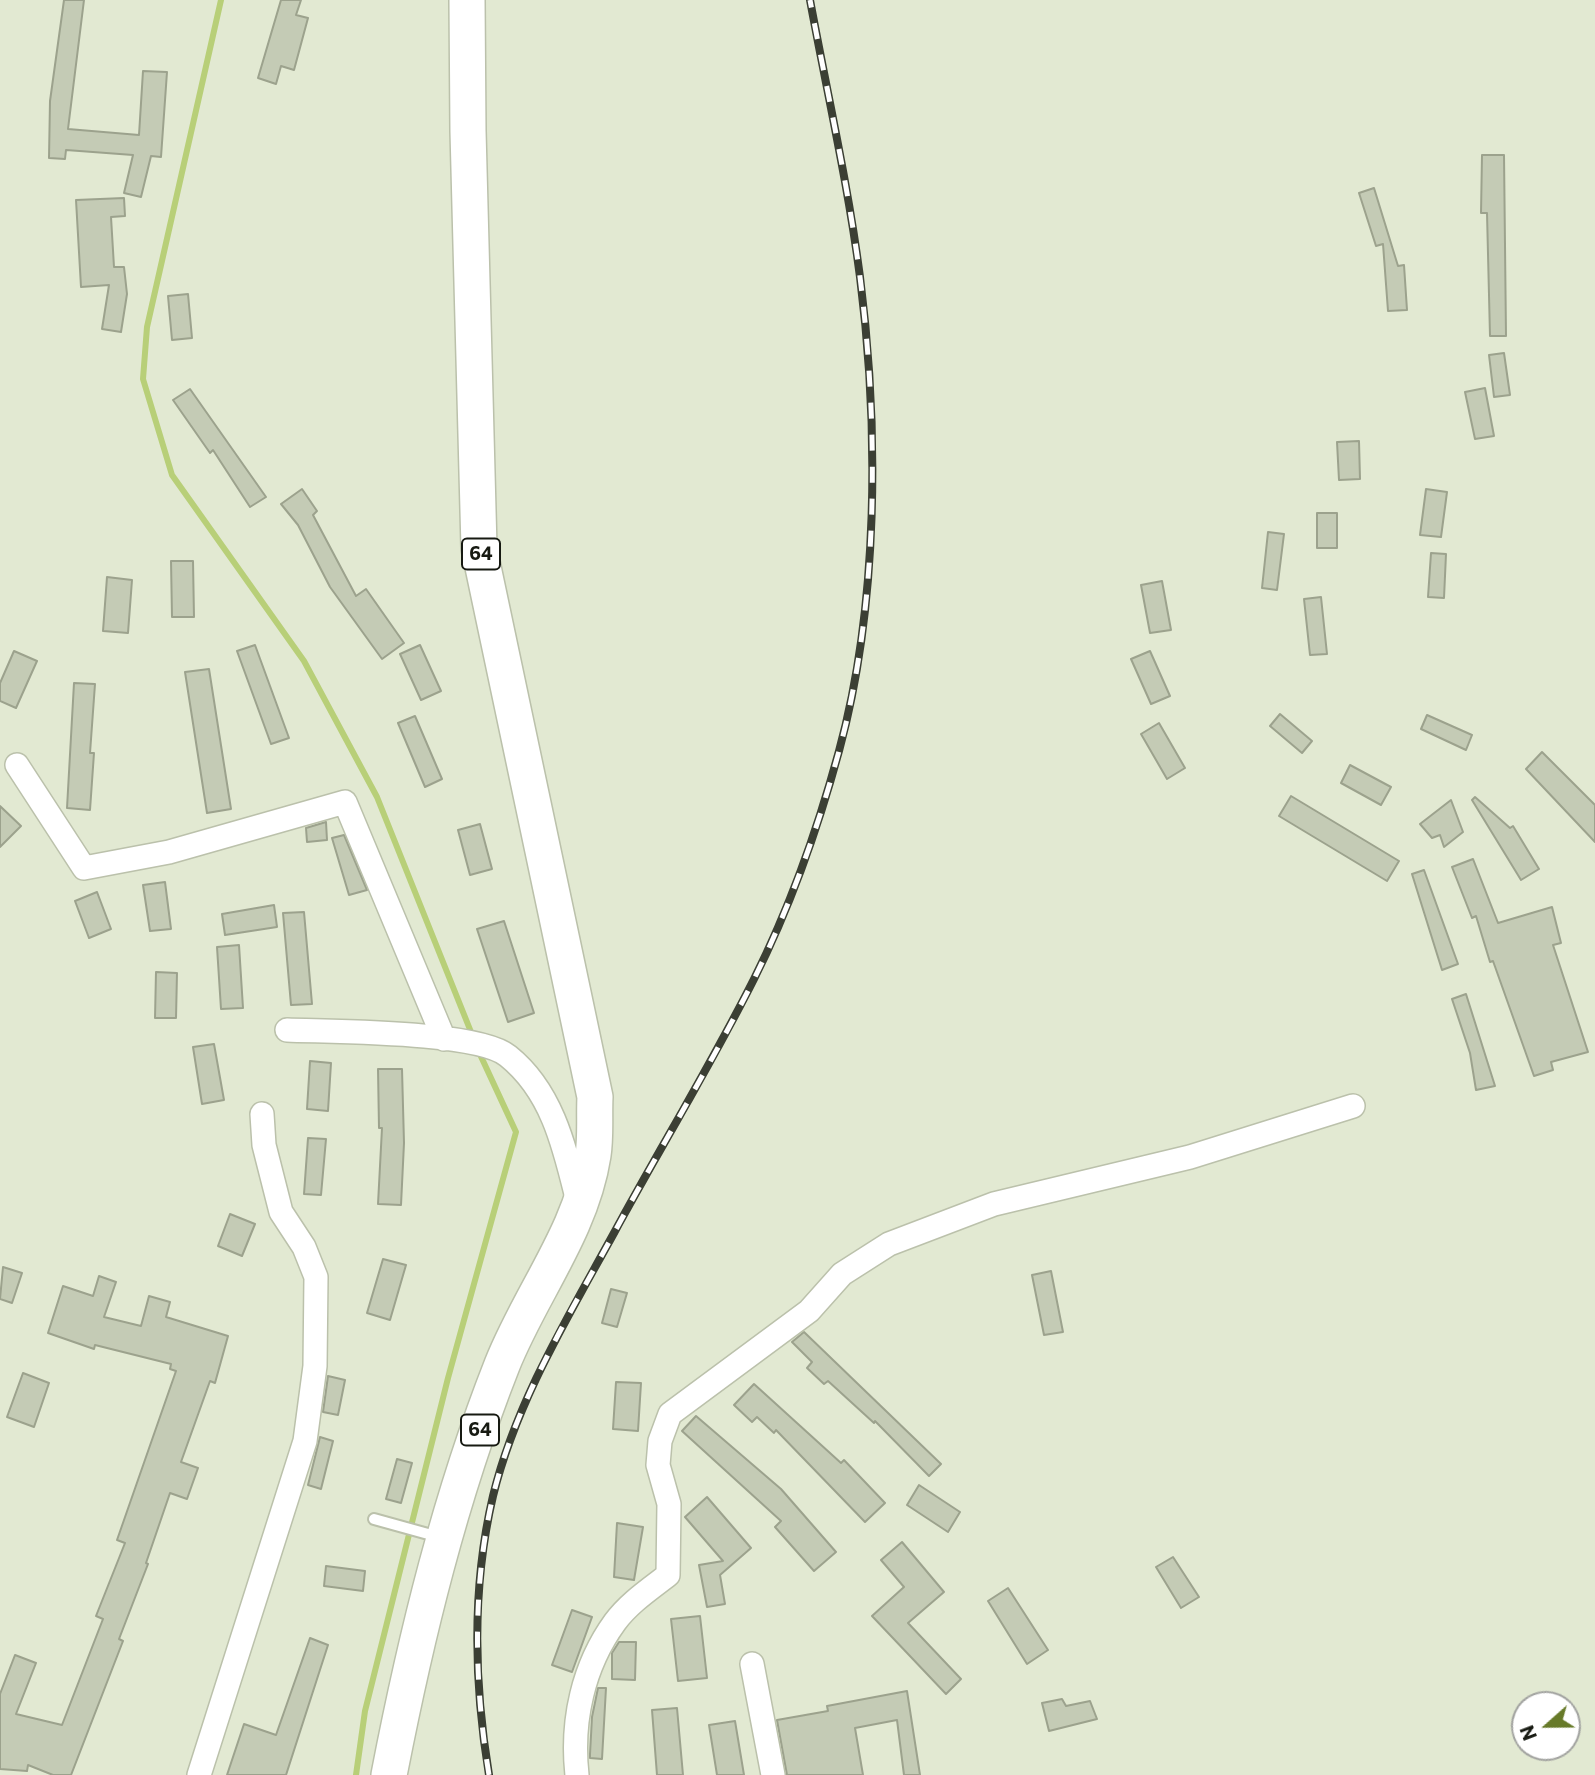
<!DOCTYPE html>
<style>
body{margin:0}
#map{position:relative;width:1595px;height:1775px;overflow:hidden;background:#e2e9d2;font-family:Commissioner,sans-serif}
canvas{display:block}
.north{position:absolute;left:1511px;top:1691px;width:70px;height:70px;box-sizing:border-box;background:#fff;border:2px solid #a2a3a0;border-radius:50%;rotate:249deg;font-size:19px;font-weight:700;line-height:28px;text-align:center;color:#171a12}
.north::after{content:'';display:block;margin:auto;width:24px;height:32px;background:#677a29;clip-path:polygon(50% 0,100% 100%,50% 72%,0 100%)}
</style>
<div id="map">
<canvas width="1595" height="1775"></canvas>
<div class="north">N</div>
</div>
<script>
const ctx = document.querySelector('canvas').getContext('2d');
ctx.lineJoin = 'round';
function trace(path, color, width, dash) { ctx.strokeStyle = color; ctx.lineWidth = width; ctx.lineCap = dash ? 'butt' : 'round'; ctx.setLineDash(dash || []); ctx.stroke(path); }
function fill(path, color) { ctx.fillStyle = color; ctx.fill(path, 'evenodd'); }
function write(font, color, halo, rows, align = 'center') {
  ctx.font = font + ' Commissioner,sans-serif'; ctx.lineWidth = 5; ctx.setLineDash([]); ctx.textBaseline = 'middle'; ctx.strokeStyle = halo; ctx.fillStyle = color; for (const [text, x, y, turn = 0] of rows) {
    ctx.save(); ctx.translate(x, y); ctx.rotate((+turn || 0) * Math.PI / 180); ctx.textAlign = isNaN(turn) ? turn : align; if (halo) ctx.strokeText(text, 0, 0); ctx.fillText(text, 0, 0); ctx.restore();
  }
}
const stream = new Path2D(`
 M 221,0 L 147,327 L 143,379 L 172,475 L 304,661 L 377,797 L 473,1037
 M 356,1775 L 365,1711 L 448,1378 L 516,1132 L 478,1050`);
const building = new Path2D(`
 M 64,0 L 84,0 L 68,129 L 139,135 L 143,71 L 167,72 L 161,157 L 151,156 L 141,197 L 124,193 L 133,155 L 66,150 L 65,159 L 49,158 L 50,101 Z
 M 281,0 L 301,0 L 296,15 L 308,18 L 294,70 L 281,66 L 276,84 L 258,78 Z
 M 1482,155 L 1504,155 L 1506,336 L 1490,336 L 1487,213 L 1481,213 Z
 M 1374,188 L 1398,266 L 1404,265 L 1407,310 L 1388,311 L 1383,244 L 1376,246 L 1359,193 Z
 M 124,198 L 125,216 L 111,217 L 114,267 L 124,267 L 127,294 L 121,332 L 102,329 L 109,285 L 81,287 L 76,200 Z
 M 188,294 L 192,338 L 172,340 L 168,296 Z
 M 1504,353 L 1510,395 L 1494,397 L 1489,355 Z
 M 1485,388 L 1494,436 L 1475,439 L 1465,392 Z
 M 190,389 L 266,497 L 250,507 L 213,450 L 210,453 L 173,400 Z
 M 1359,441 L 1360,479 L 1339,480 L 1337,442 Z
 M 302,489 L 317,511 L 313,515 L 356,596 L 366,589 L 404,643 L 382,659 L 330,587 L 298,525 L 281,504 Z
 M 1426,489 L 1447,492 L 1441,537 L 1420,535 Z
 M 1317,513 L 1337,513 L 1337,548 L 1317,548 Z
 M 1268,532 L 1284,534 L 1277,590 L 1262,588 Z
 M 1431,553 L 1446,554 L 1444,598 L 1428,597 Z
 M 171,561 L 193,561 L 194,617 L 172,617 Z
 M 107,577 L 132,580 L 128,633 L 103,631 Z
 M 1162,581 L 1171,630 L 1150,633 L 1141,585 Z
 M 1321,597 L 1327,654 L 1310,655 L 1304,599 Z
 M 255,645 L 289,738 L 271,744 L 237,651 Z
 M 420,645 L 441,691 L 421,700 L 400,654 Z
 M 14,651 L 37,661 L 16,708 L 0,701 L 0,683 Z
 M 1150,651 L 1170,696 L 1151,704 L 1131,659 Z
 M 209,669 L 231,809 L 207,813 L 185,672 Z
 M 74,683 L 95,684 L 90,753 L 94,753 L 90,810 L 67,808 Z
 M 1280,714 L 1312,741 L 1302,753 L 1270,726 Z
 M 1427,715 L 1472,735 L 1466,750 L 1421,729 Z
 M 415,716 L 442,779 L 425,787 L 398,723 Z
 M 1159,723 L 1185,768 L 1167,779 L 1141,734 Z
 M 1542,752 L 1595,805 L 1595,842 L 1526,769 Z
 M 1350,765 L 1391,787 L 1381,805 L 1341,783 Z
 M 1291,796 L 1399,861 L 1387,881 L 1279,816 Z
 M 1475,797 L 1510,828 L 1513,826 L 1539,869 L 1521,880 L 1472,800 Z
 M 1451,800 L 1463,832 L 1444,847 L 1440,835 L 1432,838 L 1420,824 Z
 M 0,806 L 21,826 L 0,847 Z
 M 326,822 L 327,840 L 307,842 L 306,828 Z
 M 480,824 L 492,869 L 470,875 L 458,830 Z
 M 344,835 L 367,890 L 349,895 L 332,838 Z
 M 1473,859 L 1498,923 L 1552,907 L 1561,943 L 1553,945 L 1588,1052 L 1551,1062 L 1553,1070 L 1534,1076 L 1493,961 L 1490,962 L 1476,916 L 1472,918 L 1452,867 Z
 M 1424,870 L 1458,964 L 1442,970 L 1412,874 Z
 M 165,882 L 171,929 L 150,931 L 143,885 Z
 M 97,892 L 111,929 L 89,938 L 75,901 Z
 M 274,905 L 277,927 L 225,935 L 222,914 Z
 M 304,912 L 312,1004 L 291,1005 L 283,913 Z
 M 504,921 L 534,1013 L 508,1022 L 477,929 Z
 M 239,945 L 243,1008 L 221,1009 L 217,947 Z
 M 156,972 L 177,973 L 176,1018 L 155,1018 Z
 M 1466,994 L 1495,1086 L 1476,1090 L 1470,1053 L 1452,999 Z
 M 214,1044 L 224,1100 L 202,1104 L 193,1047 Z
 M 310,1061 L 331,1063 L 328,1111 L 307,1109 Z
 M 378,1069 L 402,1069 L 404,1143 L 401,1205 L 378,1204 L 382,1128 L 379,1128 Z
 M 308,1138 L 326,1139 L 321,1195 L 304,1194 Z
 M 230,1214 L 255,1224 L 242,1256 L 218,1246 Z
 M 383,1259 L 406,1265 L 390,1320 L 367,1313 Z
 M 3,1267 L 22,1273 L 12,1303 L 0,1299 Z
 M 1051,1271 L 1063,1332 L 1044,1335 L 1032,1275 Z
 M 99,1276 L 116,1282 L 104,1317 L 141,1326 L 149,1296 L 170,1302 L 166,1317 L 228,1336 L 215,1383 L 210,1381 L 181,1462 L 198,1468 L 187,1499 L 170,1493 L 146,1563 L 148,1564 L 119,1639 L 123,1641 L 71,1775 L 53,1775 L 28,1765 L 27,1771 L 0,1769 L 0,1694 L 15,1655 L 36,1663 L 16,1714 L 62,1725 L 103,1619 L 96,1616 L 125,1543 L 117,1540 L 176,1371 L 170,1369 L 171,1364 L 95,1345 L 94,1349 L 48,1333 L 63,1286 L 93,1296 Z
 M 611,1289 L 627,1293 L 617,1327 L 602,1323 Z
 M 804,1332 L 941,1464 L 929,1476 L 875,1421 L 874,1423 L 828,1381 L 824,1384 L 807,1368 L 812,1362 L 792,1342 Z
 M 23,1373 L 49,1383 L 34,1427 L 7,1417 Z
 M 328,1376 L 345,1380 L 338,1415 L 323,1412 Z
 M 616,1382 L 641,1383 L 638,1431 L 613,1429 Z
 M 754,1384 L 841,1463 L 844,1460 L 885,1503 L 865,1522 L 776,1430 L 774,1433 L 757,1417 L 752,1422 L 734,1405 Z
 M 696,1416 L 781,1489 L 836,1552 L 814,1571 L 775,1527 L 781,1521 L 682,1431 Z
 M 320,1437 L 333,1441 L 321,1489 L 308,1485 Z
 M 397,1459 L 412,1463 L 401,1503 L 386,1499 Z
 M 919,1485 L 960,1512 L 948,1532 L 907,1505 Z
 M 707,1497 L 751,1548 L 720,1575 L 725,1604 L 707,1607 L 699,1565 L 723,1561 L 685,1517 Z
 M 617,1523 L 643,1527 L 634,1580 L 614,1577 Z
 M 902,1542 L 944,1592 L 908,1623 L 961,1679 L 946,1694 L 872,1616 L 904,1587 L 881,1560 Z
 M 1173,1557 L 1199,1597 L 1181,1608 L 1156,1567 Z
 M 326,1566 L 365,1571 L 363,1591 L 324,1586 Z
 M 1008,1588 L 1048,1650 L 1027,1664 L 988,1601 Z
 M 572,1610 L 592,1617 L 572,1672 L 552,1665 Z
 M 700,1616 L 707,1678 L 678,1681 L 671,1619 Z
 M 310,1638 L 328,1645 L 286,1775 L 227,1775 L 244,1724 L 276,1735 Z
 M 619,1642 L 636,1642 L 635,1680 L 612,1679 L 612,1653 Z
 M 598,1688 L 606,1688 L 602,1759 L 590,1758 L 590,1754 L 592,1717 Z
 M 907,1691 L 920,1775 L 904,1775 L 897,1720 L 855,1728 L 863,1775 L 787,1775 L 777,1720 L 828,1711 L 827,1706 Z
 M 1062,1699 L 1066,1706 L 1090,1701 L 1097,1719 L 1049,1731 L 1042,1703 Z
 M 677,1708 L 683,1775 L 657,1775 L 652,1710 Z
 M 735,1721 L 744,1775 L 717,1775 L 709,1725 Z`);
const service = new Path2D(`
 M 374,1519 L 439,1537`);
const minor = new Path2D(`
 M 17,765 L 84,868 L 169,852 L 345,802 L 444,1039
 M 287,1030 C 330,1032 478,1031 508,1056 C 553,1092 565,1149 578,1202
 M 752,1664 L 773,1775
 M 199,1775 L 305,1441 L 315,1366 L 316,1277 L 304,1247 L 281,1212 L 264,1145 L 262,1114
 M 577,1775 C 571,1721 583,1666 615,1622 C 629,1603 650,1589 668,1575 L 669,1504 L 658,1465 L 660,1441 L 670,1414 L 809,1311 L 842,1274 L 889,1244 L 994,1204 L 1190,1157 L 1353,1106`);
const primary = new Path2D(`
 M 389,1775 C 416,1636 450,1497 502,1365 C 530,1294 581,1232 593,1155 C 596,1136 594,1116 595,1097 L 479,548 L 468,131 L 467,0`);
const rail = new Path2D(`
 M 489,1775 C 474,1684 472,1586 493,1496 C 516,1402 568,1317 614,1233 C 660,1148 711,1065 754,979 C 790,907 818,828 839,751 C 879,604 879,427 860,277 C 848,184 827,92 810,0`);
const shields = [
 [481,554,38],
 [480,1430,38]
];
const shieldNames = [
 ["64",481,554],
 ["64",480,1430]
];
trace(stream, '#b8cf78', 6);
fill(building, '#c4cbb5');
trace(building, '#9ca28d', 2);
trace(service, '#bbc1ab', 14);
trace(minor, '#bbc1ab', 26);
trace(primary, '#bbc1ab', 38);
trace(service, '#fff', 10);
trace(minor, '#fff', 23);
trace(primary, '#fff', 35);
trace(rail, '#3b3f34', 8);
trace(rail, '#fff', 5, [16]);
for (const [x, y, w] of shields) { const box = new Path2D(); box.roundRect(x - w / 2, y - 15.5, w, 31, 5); ctx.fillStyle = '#fff'; ctx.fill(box); trace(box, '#171a12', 2); }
write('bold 19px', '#171a12', null, shieldNames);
</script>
